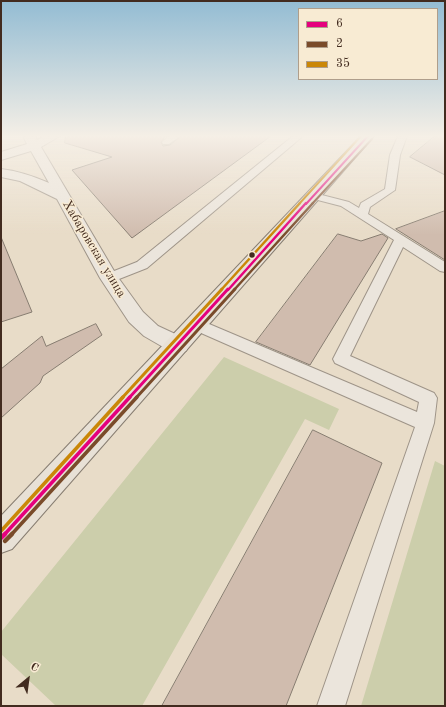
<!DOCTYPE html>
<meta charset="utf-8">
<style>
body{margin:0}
#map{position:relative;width:446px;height:707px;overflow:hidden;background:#e8dcc8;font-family:"Old Standard TT",serif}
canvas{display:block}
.frame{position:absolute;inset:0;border:2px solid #422b1f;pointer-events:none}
.legend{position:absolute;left:298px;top:8px;width:140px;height:72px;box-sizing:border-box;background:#f8ebd3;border:1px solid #af9e8b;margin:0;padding:5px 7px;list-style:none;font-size:12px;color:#422b1f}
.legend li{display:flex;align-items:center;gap:8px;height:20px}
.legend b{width:20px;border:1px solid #af9e8b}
.north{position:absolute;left:8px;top:659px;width:40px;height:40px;-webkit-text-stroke:3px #f8ebd3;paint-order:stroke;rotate:29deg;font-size:11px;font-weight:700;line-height:16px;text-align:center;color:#422b1f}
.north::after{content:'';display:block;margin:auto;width:14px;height:18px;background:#422b1f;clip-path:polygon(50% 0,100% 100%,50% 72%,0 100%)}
</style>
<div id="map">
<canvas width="446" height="707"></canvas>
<div class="frame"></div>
<ul class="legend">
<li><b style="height:5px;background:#e5007d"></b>6</li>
<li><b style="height:5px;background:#7a4b2a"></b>2</li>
<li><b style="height:5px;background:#ca8708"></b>35</li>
</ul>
<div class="north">С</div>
</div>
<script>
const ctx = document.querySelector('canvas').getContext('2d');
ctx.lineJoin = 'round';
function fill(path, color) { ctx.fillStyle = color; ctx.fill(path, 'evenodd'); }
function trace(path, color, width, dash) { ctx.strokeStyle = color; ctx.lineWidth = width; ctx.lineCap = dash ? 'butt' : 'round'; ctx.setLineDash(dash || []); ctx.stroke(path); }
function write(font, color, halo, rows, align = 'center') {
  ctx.font = font + ' "Old Standard TT",serif'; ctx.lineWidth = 3; ctx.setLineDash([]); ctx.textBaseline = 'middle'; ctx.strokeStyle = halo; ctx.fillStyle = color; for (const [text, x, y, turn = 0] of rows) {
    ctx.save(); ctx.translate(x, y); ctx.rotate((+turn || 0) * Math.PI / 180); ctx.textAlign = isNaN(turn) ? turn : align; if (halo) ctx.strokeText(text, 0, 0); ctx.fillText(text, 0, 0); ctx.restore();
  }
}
const green = new Path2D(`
 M 224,357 L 339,409 L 329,430 L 305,419 L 142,706 L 56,706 L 1,654 L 1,632 Z
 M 435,461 L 445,466 L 445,706 L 361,706 Z`);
const building = new Path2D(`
 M 66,136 L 166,136 L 161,142 L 163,146 L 170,145 L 181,136 L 271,136 L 132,238 L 72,170 L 112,157 L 65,143 Z
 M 435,136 L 445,136 L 445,175 L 410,157 Z
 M 445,211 L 445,260 L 396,229 Z
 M 338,234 L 361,241 L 382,234 L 388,238 L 310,365 L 256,342 Z
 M 1,237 L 32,312 L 1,322 Z
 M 96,324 L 102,335 L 43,376 L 40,383 L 1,418 L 1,369 L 42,336 L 46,346 Z
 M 313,430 L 382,463 L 286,706 L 162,706 Z`);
const service = new Path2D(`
 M 169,136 L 180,136 L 169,144 L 163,144 L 162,142 Z
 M 293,136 L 303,136 L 147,268 L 114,281 L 109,282 L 104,281 L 102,278 L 104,275 L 137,262 Z
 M 398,136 L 407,136 L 400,155 L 395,190 L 370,207 L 368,214 L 445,262 L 445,272 L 440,271 L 403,247 L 350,356 L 434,393 L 437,398 L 434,423 L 345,706 L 317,706 L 415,427 L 192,329 L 189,325 L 192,321 L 197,320 L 202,321 L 417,412 L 419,402 L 335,363 L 333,359 L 394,240 L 341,206 L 310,198 L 309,196 L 314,193 L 349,202 L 359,208 L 361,203 L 385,189 L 390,155 Z`);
const minor = new Path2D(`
 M 23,136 L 35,136 L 37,140 L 44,136 L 60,136 L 41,147 L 117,276 L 143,312 L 158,326 L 186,339 L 189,345 L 186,351 L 178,353 L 170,351 L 144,336 L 129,322 L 100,278 L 57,199 L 20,181 L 1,177 L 1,169 C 18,171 33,176 49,183 L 31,151 L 1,160 L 1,152 L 27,144 Z`);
const primary = new Path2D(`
 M 361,136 L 374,136 L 12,549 L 1,553 L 1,516 Z`);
const bus1Far4 = new Path2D(`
 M 306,204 L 368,136`);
const bus1Far3 = new Path2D(`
 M 228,290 L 306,203`);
const bus1Far2 = new Path2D(`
 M 129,398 L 228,289`);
const bus1Far1 = new Path2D(`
 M 4,535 L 130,397`);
const bus1 = new Path2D(`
 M 1,538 L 5,534`);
const bus2Far4 = new Path2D(`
 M 312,204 L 372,139`);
const bus2Far3 = new Path2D(`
 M 234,290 L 313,203`);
const bus2Far2 = new Path2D(`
 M 136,398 L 235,289`);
const bus2Far1 = new Path2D(`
 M 11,535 L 137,397`);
const bus2 = new Path2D(`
 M 5,541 L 12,534`);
const bus3Far3 = new Path2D(`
 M 299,204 L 361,136`);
const bus3Far2 = new Path2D(`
 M 221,290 L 300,203`);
const bus3Far1 = new Path2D(`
 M 122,398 L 222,289`);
const bus3 = new Path2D(`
 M 1,531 L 123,397`);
const markers = [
 [252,255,3.5,"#422b1f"]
];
const farStreetnames = [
 ["Хабаровская улица",94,249,59]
];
fill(green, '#ccceab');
fill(building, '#d0bcae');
trace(building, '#877d71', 1);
trace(service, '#9e9488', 2);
trace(minor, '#9e9488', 2);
trace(primary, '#877d71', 2);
fill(service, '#ebe5dc');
fill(minor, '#ebe5dc');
fill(primary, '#e8e1d6');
trace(bus1Far4, '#e5007d', 2);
trace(bus1Far3, '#e5007d', 2.5);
trace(bus1Far2, '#e5007d', 3);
trace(bus1Far1, '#e5007d', 3.5);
trace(bus1, '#e5007d', 4.5);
trace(bus2Far4, '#7a4b2a', 2);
trace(bus2Far3, '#7a4b2a', 2.5);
trace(bus2Far2, '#7a4b2a', 3);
trace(bus2Far1, '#7a4b2a', 3.5);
trace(bus2, '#7a4b2a', 4.5);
trace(bus3Far3, '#ca8708', 2);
trace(bus3Far2, '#ca8708', 2.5);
trace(bus3Far1, '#ca8708', 3);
trace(bus3, '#ca8708', 3.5);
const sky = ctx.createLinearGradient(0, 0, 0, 235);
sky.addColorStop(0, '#93bcd3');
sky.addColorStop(0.58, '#f5efe6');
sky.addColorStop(1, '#f5efe600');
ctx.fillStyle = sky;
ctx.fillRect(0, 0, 446, 235);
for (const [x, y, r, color] of markers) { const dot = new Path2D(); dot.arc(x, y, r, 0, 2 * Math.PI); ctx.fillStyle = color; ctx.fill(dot); trace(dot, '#f8ebd3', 1.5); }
write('13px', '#422b1f', '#f8ebd3', farStreetnames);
</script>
